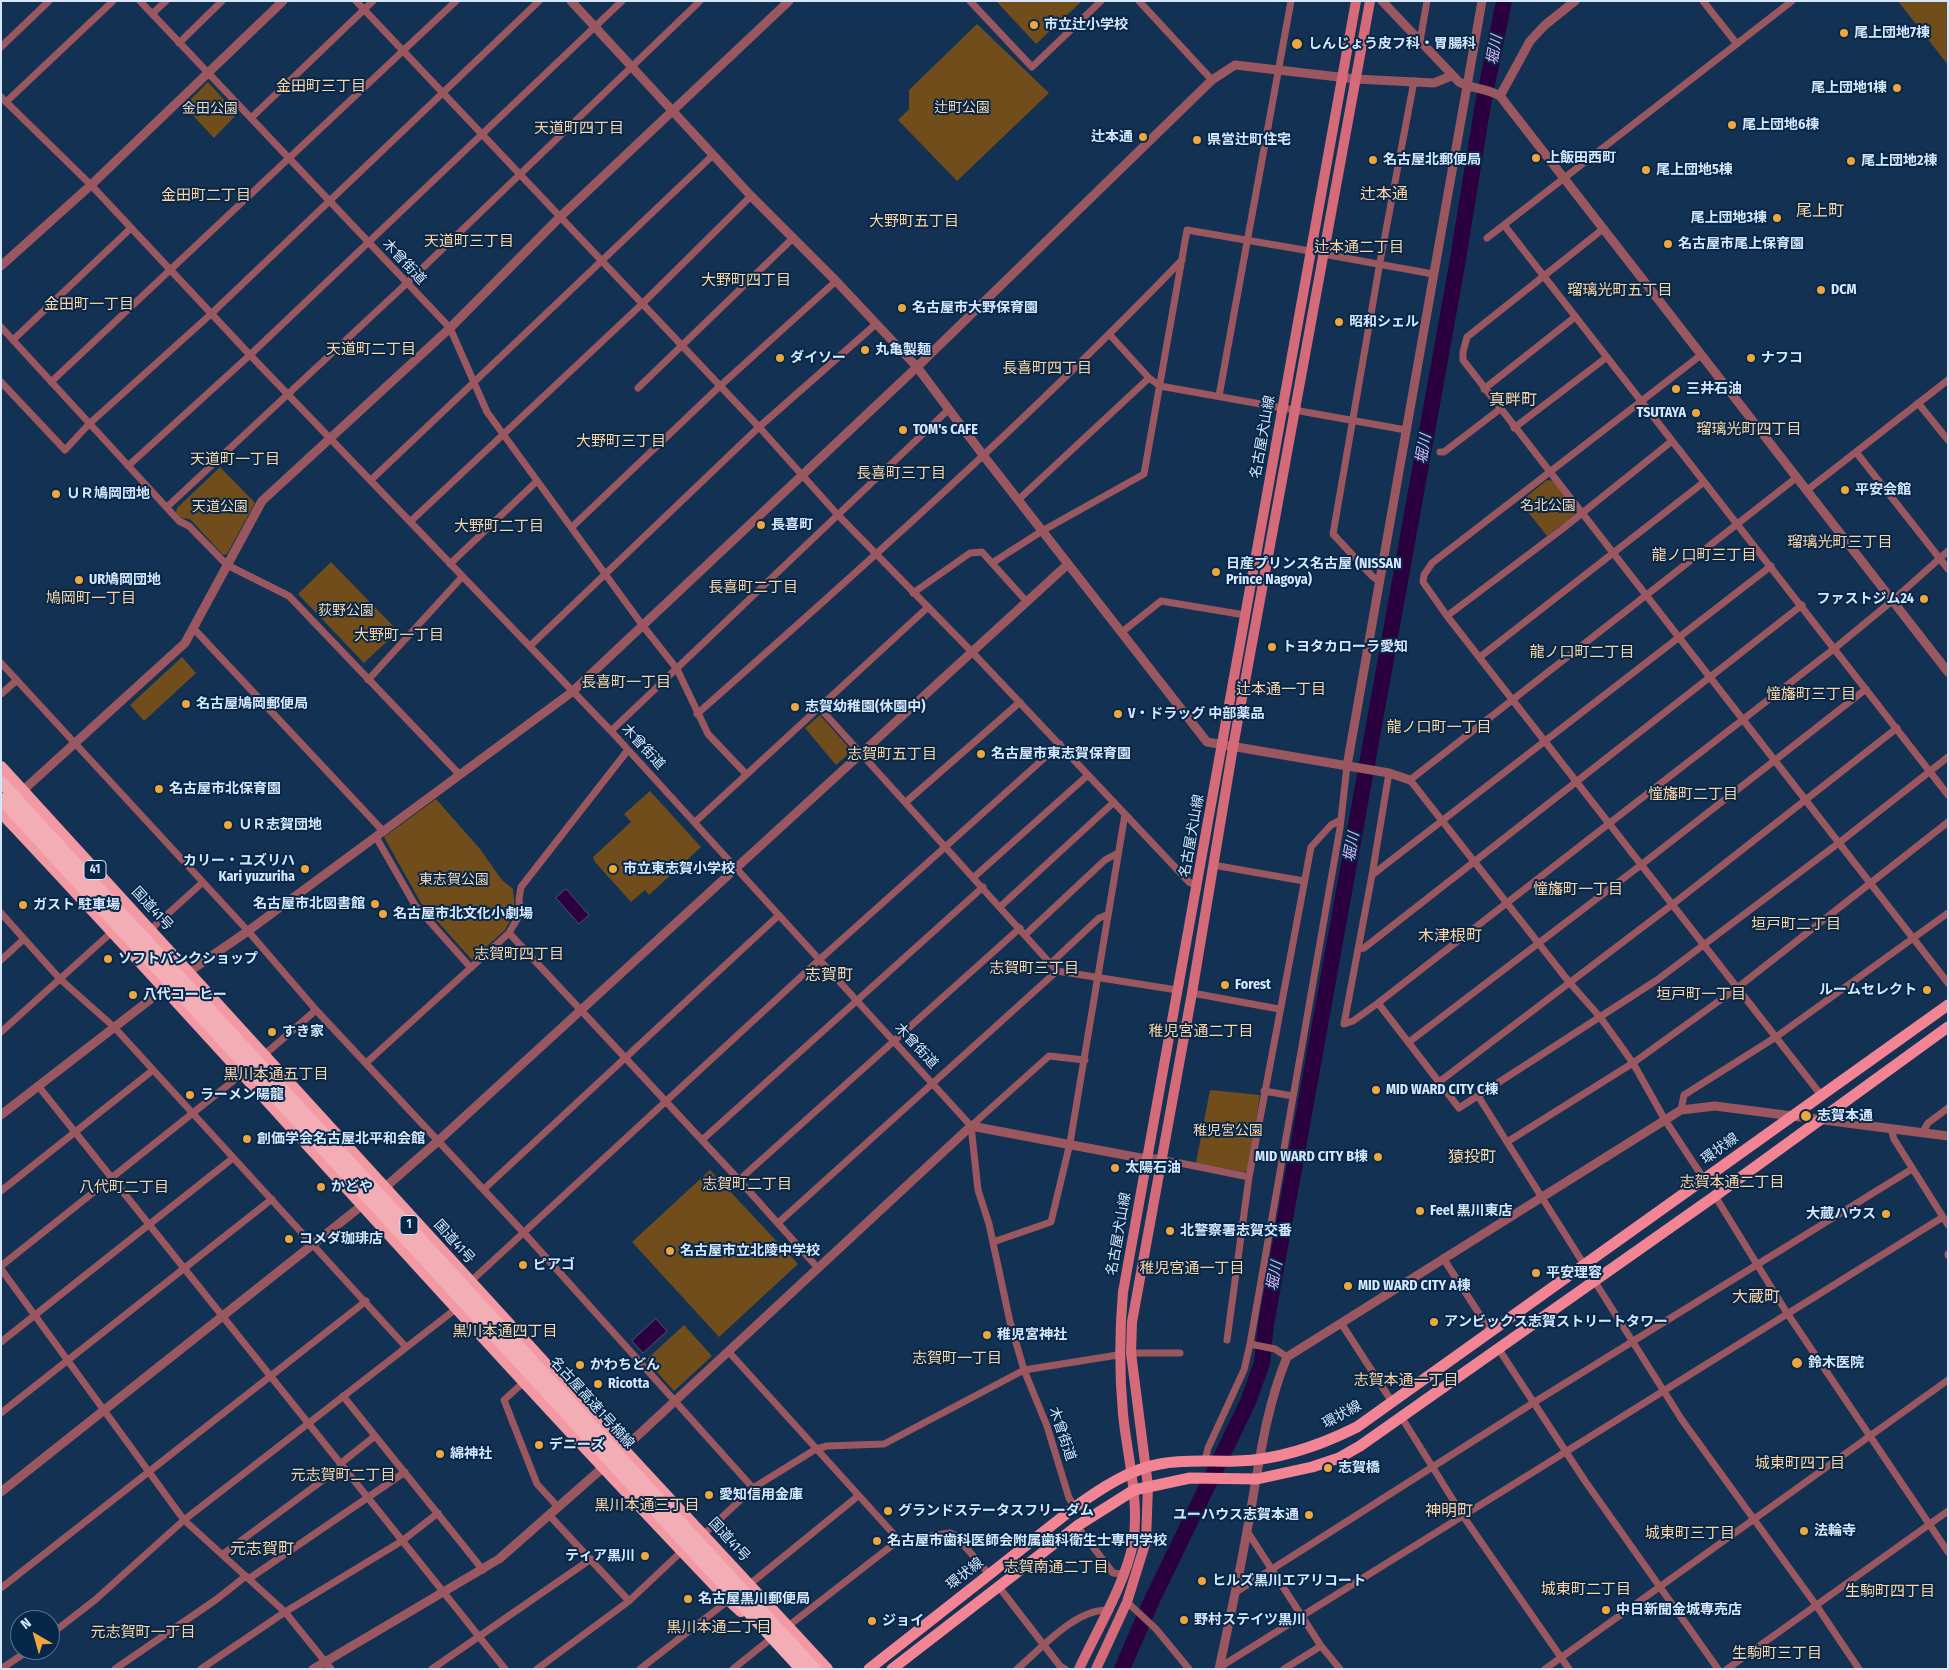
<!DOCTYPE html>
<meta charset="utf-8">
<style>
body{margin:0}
#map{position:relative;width:1949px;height:1670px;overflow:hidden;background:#123153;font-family:"Fira Sans Condensed",sans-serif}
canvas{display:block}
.frame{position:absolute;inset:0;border:2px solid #d5e7fd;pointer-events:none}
.north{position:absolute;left:10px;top:1610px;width:50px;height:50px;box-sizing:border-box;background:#072748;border:1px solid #597490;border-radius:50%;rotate:322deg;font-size:14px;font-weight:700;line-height:20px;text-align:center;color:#d5e7fd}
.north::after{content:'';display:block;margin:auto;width:18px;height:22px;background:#efa73d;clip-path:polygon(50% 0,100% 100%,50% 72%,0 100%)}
</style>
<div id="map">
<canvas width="1949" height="1670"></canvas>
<div class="frame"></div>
<div class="north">N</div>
</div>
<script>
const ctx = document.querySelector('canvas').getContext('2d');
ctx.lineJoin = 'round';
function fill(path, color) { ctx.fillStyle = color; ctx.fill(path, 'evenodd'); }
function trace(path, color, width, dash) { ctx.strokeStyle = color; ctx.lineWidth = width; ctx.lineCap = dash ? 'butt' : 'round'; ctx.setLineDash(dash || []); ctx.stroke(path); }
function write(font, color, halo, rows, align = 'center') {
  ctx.font = font + ' "Fira Sans Condensed","Noto Sans JP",sans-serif'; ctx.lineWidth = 4; ctx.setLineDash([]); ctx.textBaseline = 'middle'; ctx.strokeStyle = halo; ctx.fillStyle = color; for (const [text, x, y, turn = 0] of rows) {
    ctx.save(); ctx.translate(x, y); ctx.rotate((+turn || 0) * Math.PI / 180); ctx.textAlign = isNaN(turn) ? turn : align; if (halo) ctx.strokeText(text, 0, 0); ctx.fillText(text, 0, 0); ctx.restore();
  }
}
const green = new Path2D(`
 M 996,1 L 1082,1 L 1036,44 Z
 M 1898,1 L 1948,1 L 1948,65 Z
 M 977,24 L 1049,93 L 957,181 L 898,120 L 909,109 L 909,90 Z
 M 208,82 L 237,114 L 214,138 L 184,106 Z
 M 220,467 L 255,503 L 227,554 L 223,555 L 190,519 L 181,518 L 176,513 L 177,508 Z
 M 1547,480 L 1554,481 L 1576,510 L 1574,515 L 1547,536 L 1520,502 Z
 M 331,562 L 398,631 L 364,663 L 298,594 Z
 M 182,657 L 196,673 L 144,721 L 130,705 Z
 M 820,715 L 852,751 L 836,765 L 805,728 Z
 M 650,791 L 701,847 L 649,895 L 645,890 L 631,902 L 595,862 L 593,857 L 631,822 L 624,814 Z
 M 436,799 L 480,849 L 502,880 L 513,889 L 515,911 L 505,930 L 472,960 L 421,903 L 384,837 Z
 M 1210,1090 L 1260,1095 L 1248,1170 L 1244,1172 L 1196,1163 Z
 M 710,1170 L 798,1264 L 719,1337 L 632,1242 Z
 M 684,1325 L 712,1356 L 674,1391 L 646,1360 Z`);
const water = new Path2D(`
 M 566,889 L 589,915 L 579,924 L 556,898 Z
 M 656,1319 L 667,1331 L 643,1353 L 632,1341 Z`);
const river = new Path2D(`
 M 1122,1669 L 1151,1602 L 1248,1402 L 1262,1363 L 1266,1324 L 1457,265 L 1483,104 L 1504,1`);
const minor = new Path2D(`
 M 140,1 L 450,328 L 487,412 L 643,626 L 677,669 L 708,734 L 746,774
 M 356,1 L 759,427 L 837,514 L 972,652 L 1189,882 L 1197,886
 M 970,1 L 1032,67 L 1101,1
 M 1139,1 L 1212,80
 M 1703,1 L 1737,44
 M 152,14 L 166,1
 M 1420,41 L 1427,1
 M 179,43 L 222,1
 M 1,47 L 49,1
 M 1,97 L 91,185 L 250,355 L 611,731 L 971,1126 L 978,1190 L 989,1224 L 1010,1322 L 1024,1370 L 1047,1426 L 1069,1498 L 1075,1507
 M 6,102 L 113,1
 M 251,118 L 373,1
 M 1504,225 L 1948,795
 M 1603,229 L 1467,337 L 1463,352 L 1463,360 L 1948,983
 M 1487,238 L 1792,1
 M 1323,254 L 1433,274
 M 1,327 L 179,521 L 189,526 L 227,565 L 289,596 L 459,774
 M 1110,335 L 1149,378 L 1160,386 L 1406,430
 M 13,340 L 131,228
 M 1701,355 L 1432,563 L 1424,575 L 1423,582 L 1447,616 L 1821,1095
 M 1,382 L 65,450 L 89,424 L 211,314 L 539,1
 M 51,382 L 456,1
 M 638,388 L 792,239
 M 1484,389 L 1575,317
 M 1219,396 L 1291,1
 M 1918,403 L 1948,440
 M 1514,428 L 1607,357
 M 1440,452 L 1444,452 L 1500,409
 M 1856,452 L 1948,569
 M 128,466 L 250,355 L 622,1
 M 371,480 L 713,155
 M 1806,491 L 1948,380
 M 1018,500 L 1149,378
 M 167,507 L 407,283 L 700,1
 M 411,521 L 642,304 L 751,196
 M 572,527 L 720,386 L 836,281
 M 992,563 L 1042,531 L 1144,474 L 1187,230 L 1310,251
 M 450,564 L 537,481
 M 1380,582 L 1372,576 L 1333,534 L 1380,262 L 1414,81
 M 913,593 L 970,553 L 982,552 L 1027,602
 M 1447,616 L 1561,530 L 1672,441
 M 194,629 L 384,832
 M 1122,632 L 1161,601 L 1245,615
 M 530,646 L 759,427 L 876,324
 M 1480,657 L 1704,482
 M 1,663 L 248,931 L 316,1010 L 524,1233 L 753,1488
 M 368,680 L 462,577
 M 1,694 L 17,680
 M 819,707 L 1057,971 L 1177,990
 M 697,714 C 863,567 1028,420 1182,260
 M 611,731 L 949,409
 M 1389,773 L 1372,875 L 1344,1024 L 1353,1021 L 1378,1003 L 1835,648 L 1892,601 L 1948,551
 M 906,802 L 1020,702
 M 695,822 L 927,608
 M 376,837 L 415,905 L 471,968
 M 1213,865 L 1304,881
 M 1372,875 L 1771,566
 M 974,877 L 1088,775
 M 1001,906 L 1114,802
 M 1,913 L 60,979 L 114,1027 L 406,1347
 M 150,930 L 203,882
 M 509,933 L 739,1180 L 817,1267
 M 1026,934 L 1105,860 L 1118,853
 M 1358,949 L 1364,948 L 1802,605
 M 1,960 L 24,939
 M 1051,963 L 1099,918 L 1107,915
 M 1192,993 L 1279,1009
 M 1378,1003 L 1459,1108 L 1657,980 L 1840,842 L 1948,757
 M 1,1032 L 113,931
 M 1409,1042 L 1641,865 L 1866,689
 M 264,1055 L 316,1010
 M 366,1063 L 509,933 L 520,914 L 519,899 L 521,887 L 628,750
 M 1439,1082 L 1673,904 L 1897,728
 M 39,1087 L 505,1669
 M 1264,1091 L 1293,1096
 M 1478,1096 L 1682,1420 L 1816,1605 L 1859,1669
 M 1681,1110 L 1684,1095 L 1776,1037 L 1948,913
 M 971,1126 L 1049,1056 L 1085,1060
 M 1891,1129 L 1894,1139 L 1948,1225
 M 1922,1133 L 1928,1123 L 1948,1108
 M 702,1140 L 983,887
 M 1507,1142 L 1633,1063 L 1737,988 L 1948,822
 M 1160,1159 L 1249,1177
 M 1704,1179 L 1665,1120 L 1633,1063 L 1600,1017 L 1569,982 L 1410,780 L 1796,478
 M 739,1180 L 1020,928
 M 484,1189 L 778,916
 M 1,1191 L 153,1070
 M 1715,1196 L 1787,1313 L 1948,1552
 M 778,1223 L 1057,971
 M 993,1242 L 1051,1222 L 1070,1143 L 1125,814
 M 1948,1254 L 1948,1255
 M 1443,1258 L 1491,1332
 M 1,1266 L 243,1073
 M 1,1269 L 184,1520 L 285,1612 L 331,1669
 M 470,1282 L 819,960 L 1060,744
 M 1341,1323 L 1392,1402
 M 1227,1340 L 1249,1177 L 1311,847 L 1331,825 L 1339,821
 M 1,1342 L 233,1158
 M 1250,1344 L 1275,1349 L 1287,1357
 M 1498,1348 L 1585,1481 L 1718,1669
 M 728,1351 L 899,1540
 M 1131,1353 L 1180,1353
 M 525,1381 L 504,1400 L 537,1484 L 558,1507
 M 343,1396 L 483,1570
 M 1,1413 L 272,1199
 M 1402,1418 L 1463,1516 L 1569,1669
 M 1205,1460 L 1208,1448 L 1244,1370 L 1250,1344 L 1340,828 L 1347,766
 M 340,1464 L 375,1436
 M 549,1515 L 629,1601
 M 1077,1526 L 1113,1573 L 1123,1574
 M 1247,1531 L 1321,1646 L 1340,1669
 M 703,1535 L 753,1488 L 816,1449 L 827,1446 L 884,1444 L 1024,1370 L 1118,1355
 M 223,1554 L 342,1466
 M 250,1578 L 405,1472
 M 750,1584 L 858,1496
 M 999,1587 L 1060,1666 L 1065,1669
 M 1,1588 L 366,1301
 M 1236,1592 L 1533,1403 L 1912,1169
 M 1127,1602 L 1156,1629 L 1189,1669
 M 787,1627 L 899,1540 L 950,1533 L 955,1535 L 989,1574
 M 50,1635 L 95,1600 L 184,1520 L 457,1308
 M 1220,1667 L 1943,1217
 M 1,1669 L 29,1650
 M 115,1669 L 217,1599 L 246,1576
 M 201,1669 L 285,1612 L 402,1541 L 438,1513
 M 432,1669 L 591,1559
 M 537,1669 L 629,1601 L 682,1551
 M 640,1669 L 729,1600
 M 733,1669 L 773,1637
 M 1017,1669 C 1042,1648 1074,1610 1107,1610
 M 1284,1669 L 1321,1646
 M 1545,1669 L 1948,1380
 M 1727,1669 L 1948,1511`);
const tertiary = new Path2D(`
 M 571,1 L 751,196 L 836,281 L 917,367 L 983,455 L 1207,742 L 1389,773 L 1410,780
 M 1382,1 L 1459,82 C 1472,89 1487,88 1500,96 L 1948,672
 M 1500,96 L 1530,41 L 1545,25 L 1575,1
 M 1,266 L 91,185 L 283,1
 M 1347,766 L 1482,1
 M 19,794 L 185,643 L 262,501 L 450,328 L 560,217 L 789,1
 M 184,975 L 248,931 L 572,692 L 917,367 L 1212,80 L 1235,65 L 1356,79 L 1434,83 L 1451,76
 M 1,1115 L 169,985
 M 382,1190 L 438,1141 L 1068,564
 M 620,1452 L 971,1126 L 1146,1159 L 1160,1159
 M 1,1492 L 365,1203
 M 313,1669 L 499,1559 L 607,1464
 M 1219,1669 C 1229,1623 1239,1577 1247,1531 C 1258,1473 1264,1412 1287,1357 L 1681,1110 L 1715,1106 L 1948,1136`);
const secondary = new Path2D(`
 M 1079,1669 C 1096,1632 1126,1582 1133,1543 C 1140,1502 1127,1455 1123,1414 C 1119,1370 1119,1336 1123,1292 L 1356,1
 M 1096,1669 L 1127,1602 L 1146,1541 L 1148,1486 L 1131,1353 L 1132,1322 L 1192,993 L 1233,747 L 1370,1`);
const primary = new Path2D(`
 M 869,1669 L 1075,1507 C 1100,1489 1130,1469 1160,1464 C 1185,1459 1211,1462 1237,1461 C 1280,1460 1319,1446 1357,1427 L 1948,1005
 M 892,1669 L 1077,1526 L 1134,1490 L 1190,1478 L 1257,1479 L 1312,1467 L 1339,1458 L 1360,1446 L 1715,1196 L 1948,1027`);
const trunk = new Path2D(`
 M 1,767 L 623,1449 L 827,1669
 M 1,812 C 246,1072 481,1342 729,1600 L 741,1611`);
const motorwayBridge = new Path2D(`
 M 1,782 L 815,1669
 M 1,799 L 801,1669`);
const markers = [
 [1034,25,5,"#efa73d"],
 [1844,33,5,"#efa73d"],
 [1297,44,6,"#efa73d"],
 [1897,88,5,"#efa73d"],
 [1732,125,5,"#efa73d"],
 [1143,137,5,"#efa73d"],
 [1197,140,5,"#efa73d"],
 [1536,158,5,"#efa73d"],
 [1373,160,5,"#efa73d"],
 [1851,161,5,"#efa73d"],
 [1646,170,5,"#efa73d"],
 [1777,218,5,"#efa73d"],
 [1668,244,5,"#efa73d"],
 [1821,290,5,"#efa73d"],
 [902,308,5,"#efa73d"],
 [1339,322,5,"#efa73d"],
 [865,350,5,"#efa73d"],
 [780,358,5,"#efa73d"],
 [1751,358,5,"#efa73d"],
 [1676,389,5,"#efa73d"],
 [1696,413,5,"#efa73d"],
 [903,430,5,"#efa73d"],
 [1845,490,5,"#efa73d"],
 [56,494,5,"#efa73d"],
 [761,525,5,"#efa73d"],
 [1216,572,5,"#efa73d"],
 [79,580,5,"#efa73d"],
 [1924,599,5,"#efa73d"],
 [1272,647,5,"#efa73d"],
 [186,704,5,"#efa73d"],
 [795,707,5,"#efa73d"],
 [1118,714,5,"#efa73d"],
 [981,754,5,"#efa73d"],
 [159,789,5,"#efa73d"],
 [228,825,5,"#efa73d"],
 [305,869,5,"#efa73d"],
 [613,869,5,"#efa73d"],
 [375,904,5,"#efa73d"],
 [23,905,5,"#efa73d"],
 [383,914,5,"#efa73d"],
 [108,959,5,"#efa73d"],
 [1225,985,5,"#efa73d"],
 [1927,990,5,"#efa73d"],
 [133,995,5,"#efa73d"],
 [272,1032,5,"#efa73d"],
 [1376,1090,5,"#efa73d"],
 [190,1095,5,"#efa73d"],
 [1806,1116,6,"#efa73d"],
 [247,1139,5,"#efa73d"],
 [1378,1157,5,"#efa73d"],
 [1115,1168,5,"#efa73d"],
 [321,1187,5,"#efa73d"],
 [1420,1211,5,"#efa73d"],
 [1886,1214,5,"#efa73d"],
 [1170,1231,5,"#efa73d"],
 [289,1239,5,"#efa73d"],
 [670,1251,5,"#efa73d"],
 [523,1265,5,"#efa73d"],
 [1536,1273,5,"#efa73d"],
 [1348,1286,5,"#efa73d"],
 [1434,1322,5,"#efa73d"],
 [987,1335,5,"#efa73d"],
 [1797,1363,6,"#efa73d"],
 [580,1365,5,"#efa73d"],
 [598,1384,5,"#efa73d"],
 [539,1445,5,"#efa73d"],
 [440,1454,5,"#efa73d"],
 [1328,1468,5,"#efa73d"],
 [709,1495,5,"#efa73d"],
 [888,1511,5,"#efa73d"],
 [1309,1515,5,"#efa73d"],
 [1804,1531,5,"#efa73d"],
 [877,1541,5,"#efa73d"],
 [645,1556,5,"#efa73d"],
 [1202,1581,5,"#efa73d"],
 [688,1599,5,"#efa73d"],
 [1606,1610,5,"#efa73d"],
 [1184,1620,5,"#efa73d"],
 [872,1621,5,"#efa73d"]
];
const shields = [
 [95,870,22],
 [409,1225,18]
];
const shieldNames = [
 ["41",95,870],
 ["1",409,1225]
];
const poiNames = [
 ["市立辻小学校",1044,25],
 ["尾上団地7棟",1854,33],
 ["しんじょう皮フ科・胃腸科",1308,44],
 ["尾上団地1棟",1887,88,"right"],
 ["尾上団地6棟",1742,125],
 ["辻本通",1133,137,"right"],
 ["県営辻町住宅",1207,140],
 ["上飯田西町",1546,158],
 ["名古屋北郵便局",1383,160],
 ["尾上団地2棟",1861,161],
 ["尾上団地5棟",1656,170],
 ["尾上団地3棟",1767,218,"right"],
 ["名古屋市尾上保育園",1678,244],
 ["DCM",1831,290],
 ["名古屋市大野保育園",912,308],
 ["昭和シェル",1349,322],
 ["丸亀製麺",875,350],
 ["ダイソー",790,358],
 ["ナフコ",1761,358],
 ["三井石油",1686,389],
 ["TSUTAYA",1686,413,"right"],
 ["TOM's CAFE",913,430],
 ["平安会館",1855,490],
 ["ＵＲ鳩岡団地",66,494],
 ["長喜町",771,525],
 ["日産プリンス名古屋 (NISSAN",1226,564],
 ["Prince Nagoya)",1226,580],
 ["UR鳩岡団地",89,580],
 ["ファストジム24",1914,599,"right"],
 ["トヨタカローラ愛知",1282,647],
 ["名古屋鳩岡郵便局",196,704],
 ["志賀幼稚園(休園中)",805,707],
 ["V・ドラッグ 中部薬品",1128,714],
 ["名古屋市東志賀保育園",991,754],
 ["名古屋市北保育園",169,789],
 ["ＵＲ志賀団地",238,825],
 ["カリー・ユズリハ",295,861,"right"],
 ["Kari yuzuriha",295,877,"right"],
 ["市立東志賀小学校",623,869],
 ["名古屋市北図書館",365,904,"right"],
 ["ガスト 駐車場",33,905],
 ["名古屋市北文化小劇場",393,914],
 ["ソフトバンクショップ",118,959],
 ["Forest",1235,985],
 ["ルームセレクト",1917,990,"right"],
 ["八代コーヒー",143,995],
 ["すき家",282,1032],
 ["MID WARD CITY C棟",1386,1090],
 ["ラーメン陽龍",200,1095],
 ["志賀本通",1817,1116],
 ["創価学会名古屋北平和会館",257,1139],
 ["MID WARD CITY B棟",1368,1157,"right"],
 ["太陽石油",1125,1168],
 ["かどや",331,1187],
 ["Feel 黒川東店",1430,1211],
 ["大蔵ハウス",1876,1214,"right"],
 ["北警察署志賀交番",1180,1231],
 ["コメダ珈琲店",299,1239],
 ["名古屋市立北陵中学校",680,1251],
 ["ピアゴ",533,1265],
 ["平安理容",1546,1273],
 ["MID WARD CITY A棟",1358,1286],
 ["アンビックス志賀ストリートタワー",1444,1322],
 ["稚児宮神社",997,1335],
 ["鈴木医院",1808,1363],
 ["かわちどん",590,1365],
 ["Ricotta",608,1384],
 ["デニーズ",549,1445],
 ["綿神社",450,1454],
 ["志賀橋",1338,1468],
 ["愛知信用金庫",719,1495],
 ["グランドステータスフリーダム",898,1511],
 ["ユーハウス志賀本通",1299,1515,"right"],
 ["法輪寺",1814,1531],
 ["名古屋市歯科医師会附属歯科衛生士専門学校",887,1541],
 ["ティア黒川",635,1556,"right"],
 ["ヒルズ黒川エアリコート",1212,1581],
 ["名古屋黒川郵便局",698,1599],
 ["中日新聞金城専売店",1616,1610],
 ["野村ステイツ黒川",1194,1620],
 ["ジョイ",882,1621]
];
const parkNames = [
 ["辻町公園",962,108],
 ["金田公園",210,109],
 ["名北公園",1548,506],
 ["天道公園",220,507],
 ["荻野公園",346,611],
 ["東志賀公園",454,880],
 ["稚児宮公園",1228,1131]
];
const streetNames = [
 ["木曾街道",404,262,47],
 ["名古屋犬山線",1263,437,-80],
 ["木曾街道",643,747,47],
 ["名古屋犬山線",1192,836,-80],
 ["国道41号",152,909,47],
 ["木曾街道",916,1046,47],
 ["環状線",1720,1149,-36],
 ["名古屋犬山線",1119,1234,-80],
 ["国道41号",454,1242,48],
 ["名古屋高速1号楠線",592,1403,48],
 ["環状線",1342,1415,-29],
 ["木曾街道",1062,1434,71],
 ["国道41号",729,1540,47],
 ["環状線",965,1574,-38]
];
const waterNames = [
 ["堀川",1495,50,-80],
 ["堀川",1424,449,-80],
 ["堀川",1352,847,-80],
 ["堀川",1275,1276,-80]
];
const neighbourhoodNames = [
 ["金田町三丁目",321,87],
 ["天道町四丁目",579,129],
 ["金田町二丁目",206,196],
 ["大野町五丁目",914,222],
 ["天道町三丁目",469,242],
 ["辻本通二丁目",1359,248],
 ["大野町四丁目",746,281],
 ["瑠璃光町五丁目",1620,291],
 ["金田町一丁目",89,305],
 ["天道町二丁目",371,350],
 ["長喜町四丁目",1047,369],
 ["瑠璃光町四丁目",1749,430],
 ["大野町三丁目",621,442],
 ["天道町一丁目",235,460],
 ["長喜町三丁目",901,474],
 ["大野町二丁目",499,527],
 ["瑠璃光町三丁目",1840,543],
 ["龍ノ口町三丁目",1704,556],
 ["長喜町二丁目",753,588],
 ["鳩岡町一丁目",91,599],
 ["大野町一丁目",399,636],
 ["龍ノ口町二丁目",1582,653],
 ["長喜町一丁目",626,683],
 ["辻本通一丁目",1281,690],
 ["憧旛町三丁目",1811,695],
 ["龍ノ口町一丁目",1439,728],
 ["志賀町五丁目",892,755],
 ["憧旛町二丁目",1693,795],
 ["憧旛町一丁目",1578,890],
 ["垣戸町二丁目",1796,925],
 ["志賀町四丁目",519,955],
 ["志賀町三丁目",1034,969],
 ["垣戸町一丁目",1701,995],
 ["稚児宮通二丁目",1201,1032],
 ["黒川本通五丁目",276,1075],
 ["志賀本通二丁目",1732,1183],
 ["志賀町二丁目",747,1185],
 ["八代町二丁目",124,1188],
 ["稚児宮通一丁目",1192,1269],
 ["黒川本通四丁目",505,1332],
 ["志賀町一丁目",957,1359],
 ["志賀本通一丁目",1406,1381],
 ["城東町四丁目",1800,1464],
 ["元志賀町二丁目",343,1476],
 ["黒川本通三丁目",647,1506],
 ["城東町三丁目",1690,1534],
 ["志賀南通二丁目",1056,1568],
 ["城東町二丁目",1586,1590],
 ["生駒町四丁目",1890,1592],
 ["黒川本通二丁目",719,1628],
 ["元志賀町一丁目",143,1633],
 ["生駒町三丁目",1777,1654]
];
const quarterNames = [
 ["辻本通",1384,195],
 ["尾上町",1820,212],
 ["真畔町",1513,401],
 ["木津根町",1450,937],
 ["志賀町",829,976],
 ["猿投町",1472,1158],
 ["大蔵町",1756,1298],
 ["神明町",1449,1512],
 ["元志賀町",262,1550]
];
fill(green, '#704d1b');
fill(water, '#2b003e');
trace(water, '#5e4577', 1);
trace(river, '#2b003e', 16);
trace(minor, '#9b575f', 7);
trace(tertiary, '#9b575f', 9);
trace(secondary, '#d56a79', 10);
trace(primary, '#f38493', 11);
trace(trunk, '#f299a4', 12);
trace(motorwayBridge, '#f2aeb4', 12);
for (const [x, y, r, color] of markers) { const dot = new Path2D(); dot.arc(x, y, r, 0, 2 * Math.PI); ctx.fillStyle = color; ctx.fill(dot); trace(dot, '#072748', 2); }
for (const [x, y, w] of shields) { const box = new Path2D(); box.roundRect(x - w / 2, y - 9.5, w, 19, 4); ctx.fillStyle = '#072748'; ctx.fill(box); trace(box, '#d5e7fd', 1); }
write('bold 12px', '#d5e7fd', null, shieldNames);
write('bold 14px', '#d5e7fd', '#072748', poiNames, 'left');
write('14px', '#fad7ad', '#072748', parkNames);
write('14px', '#d5e7fd', '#072748', streetNames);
write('italic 15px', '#deb4f7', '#072748', waterNames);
write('15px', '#fed5a2', '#072748', neighbourhoodNames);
write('16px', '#fed5a2', '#072748', quarterNames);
</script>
